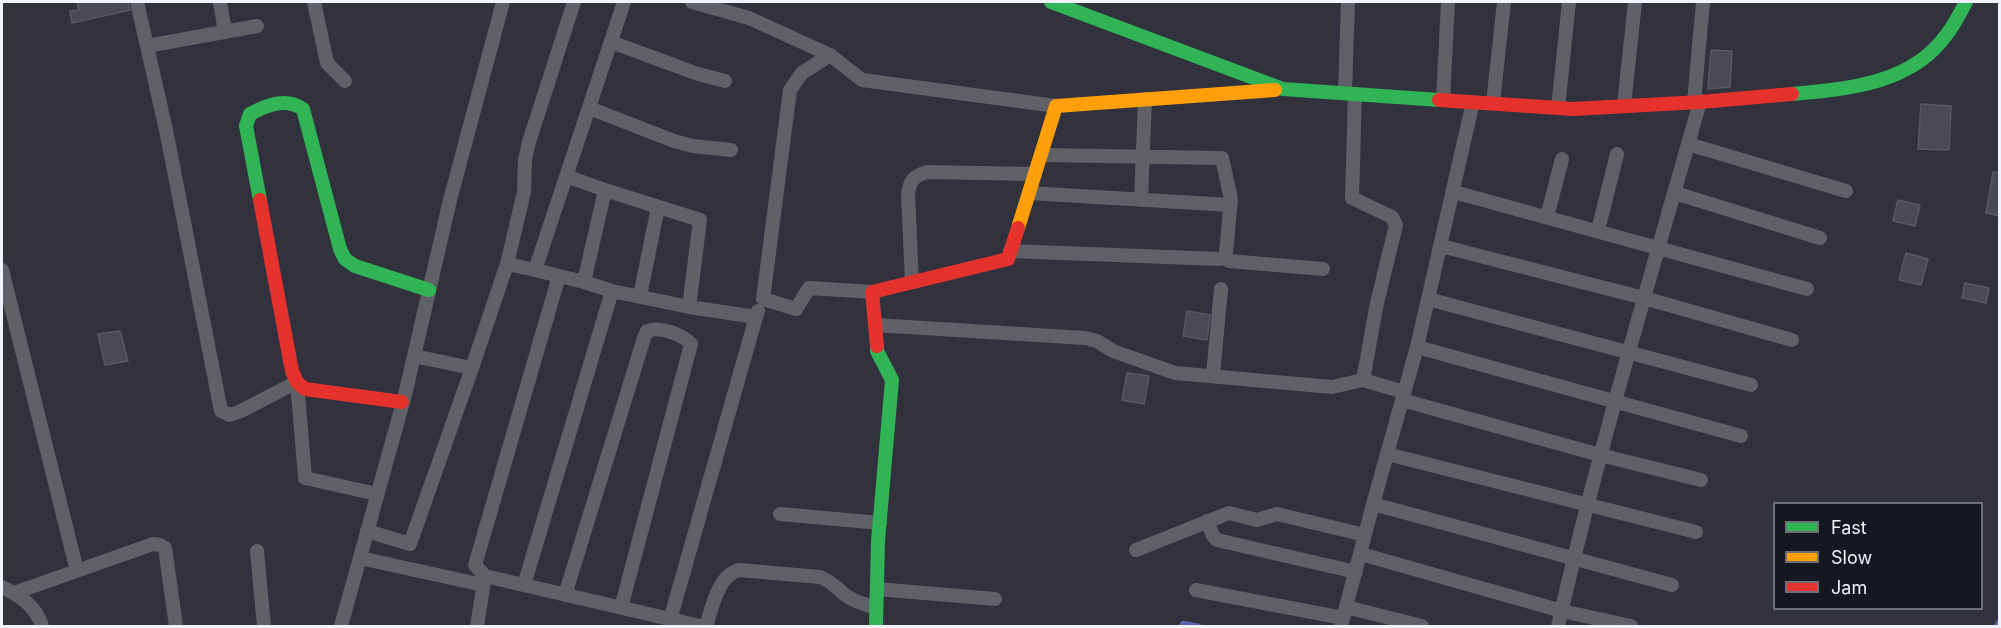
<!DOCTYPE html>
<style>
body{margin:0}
#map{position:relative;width:2001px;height:628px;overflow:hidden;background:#31323d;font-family:Inter,sans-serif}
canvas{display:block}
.frame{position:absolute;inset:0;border:3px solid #f0f3fe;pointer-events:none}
.legend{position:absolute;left:1773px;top:502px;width:210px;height:108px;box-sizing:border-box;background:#151721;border:2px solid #6d6f79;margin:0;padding:8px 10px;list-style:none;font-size:18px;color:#f0f3fe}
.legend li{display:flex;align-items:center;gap:12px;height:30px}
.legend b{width:30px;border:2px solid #6d6f79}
</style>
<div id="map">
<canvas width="2001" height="628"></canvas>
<div class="frame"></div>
<ul class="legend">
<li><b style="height:8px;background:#30b455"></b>Fast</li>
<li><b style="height:8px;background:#ff9f0a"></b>Slow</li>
<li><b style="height:8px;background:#e5322d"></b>Jam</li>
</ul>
</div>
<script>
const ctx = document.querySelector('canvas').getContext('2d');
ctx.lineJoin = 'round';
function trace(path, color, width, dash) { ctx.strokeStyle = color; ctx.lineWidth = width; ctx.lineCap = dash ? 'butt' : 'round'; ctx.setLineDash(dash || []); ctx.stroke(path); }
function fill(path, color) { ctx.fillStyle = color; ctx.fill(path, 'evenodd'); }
const stream = new Path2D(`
 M 1181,626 L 1183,623 L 1199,626
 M 1996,626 L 2000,620`);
const building = new Path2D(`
 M 77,2 L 128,2 L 130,10 L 72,23 L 70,11 L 79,10 Z
 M 1711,50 L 1732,51 L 1730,87 L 1708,89 Z
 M 1921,104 L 1951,106 L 1949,150 L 1918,149 Z
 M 1993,172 L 2000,173 L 2000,216 L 1986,213 Z
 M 1898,200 L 1920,205 L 1915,226 L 1893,221 Z
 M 1906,253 L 1928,259 L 1921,285 L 1899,280 Z
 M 1965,283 L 1989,288 L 1986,303 L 1962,298 Z
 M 1187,311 L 1210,315 L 1207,340 L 1183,336 Z
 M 120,331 L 128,361 L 105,365 L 98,334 Z
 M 1127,373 L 1149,376 L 1144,404 L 1122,400 Z`);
const street = new Path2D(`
 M 137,2 L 166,130 L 221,411 L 230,415 L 241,411 L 297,382 L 305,478 L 377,494
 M 220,2 L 225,32
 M 314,2 L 327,63 L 345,81
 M 692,2 L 749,18 L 830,55 L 862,80 L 1056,106
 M 611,42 L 698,74 L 725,81
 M 147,46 L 257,26
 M 830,55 L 802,73 L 790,90 L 763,299 L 796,309 L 809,288 L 872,292
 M 1345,93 L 1348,2
 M 1355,94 L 1352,198 L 1392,217 L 1396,225 L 1377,303 L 1363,380 L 1404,392
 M 1443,100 L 1448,2
 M 1694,102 L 1703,2
 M 1493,103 L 1504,2
 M 1624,105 L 1635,2
 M 589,108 L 674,141 L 693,146 L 731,150
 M 1558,108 L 1569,2
 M 1688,144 L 1846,191
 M 605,190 L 700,220 L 689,307 L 756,317 L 758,311
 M 1454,192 L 1807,289
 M 1029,193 L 1230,205
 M 1675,193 L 1820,238
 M 1141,200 L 1145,99
 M 1547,217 L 1562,159
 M 1598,230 L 1617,154
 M 1441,246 L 1644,298 L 1792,340
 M 1010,251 L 1219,259 L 1224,257 L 1226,252 L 1231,199 L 1222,158 L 1041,155
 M 1224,257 L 1229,261 L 1323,269
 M 507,264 L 524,192 L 525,160 L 529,142 L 574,2
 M 2,270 L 77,571
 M 535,270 L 584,282 L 605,190 L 566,176
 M 584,282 L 612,291 L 689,307
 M 912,282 L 908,194 C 910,180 914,176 927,172 L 1035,174
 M 640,296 L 658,207
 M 1428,299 L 1751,385
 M 875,325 L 1085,338 L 1097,341 L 1113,351 L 1175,373 L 1332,387 L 1363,380
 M 1417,347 L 1741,436
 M 414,356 L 472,368 L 507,264 L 535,270 L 624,2
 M 1213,375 L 1221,289
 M 1402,400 L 1600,455 L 1701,480
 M 1387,454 L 1696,532
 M 1373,504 L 1672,585
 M 780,514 L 880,523
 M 1207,521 L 1213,536 L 1217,540 L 1356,572
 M 367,531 L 410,544 L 472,368
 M 1136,550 L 1229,513 L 1257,520 L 1277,514 L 1365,535
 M 257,551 L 264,626
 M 1361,554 L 1562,611 L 1631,626
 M 360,558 L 483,585
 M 485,576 L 475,565 L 559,276
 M 524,585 L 612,291
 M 2,587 C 20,596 36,606 42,626
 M 877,589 L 995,599
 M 1196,590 L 1343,618
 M 14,593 L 153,544 L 160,545 L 165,548 L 166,555 L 176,626
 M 565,595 L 644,338 L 647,331 C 659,326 682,334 691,344 L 621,608
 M 1346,607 L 1422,626
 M 670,620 L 756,317
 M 341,626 L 405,395 L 450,200 L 503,2
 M 477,626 L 485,576 L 700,626
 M 706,626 C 712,608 718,575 739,570 L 820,577 C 831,581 835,587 844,594 C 853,602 865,604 876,608
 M 1341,626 L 1373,504 L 1417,347 L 1473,102
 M 1558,626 C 1598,450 1651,276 1700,102`);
const fast = new Path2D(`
 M 1051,2 L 1283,89 L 1439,100
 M 1792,94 C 1848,89 1912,84 1947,34 C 1955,24 1960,13 1966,2
 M 260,200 L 246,126 L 250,114 C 267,105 286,97 303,109 L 340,249 L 345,259 L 355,266 L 429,290
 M 876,626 L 878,541 L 892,380 L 877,351 L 877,346`);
const slow = new Path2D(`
 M 1018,228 L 1056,106 L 1275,90`);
const jam = new Path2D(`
 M 1439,100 L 1573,109 L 1700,102 L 1792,94
 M 260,200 L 292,371 L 297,382 L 305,389 L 402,402
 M 877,346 L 872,292 L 1008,259 L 1018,228`);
trace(stream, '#5b64b1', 4.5);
fill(building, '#494a54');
trace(building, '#585963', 1.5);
trace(street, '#606166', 14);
trace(fast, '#30b455', 14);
trace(slow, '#ff9f0a', 14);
trace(jam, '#e5322d', 14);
</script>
